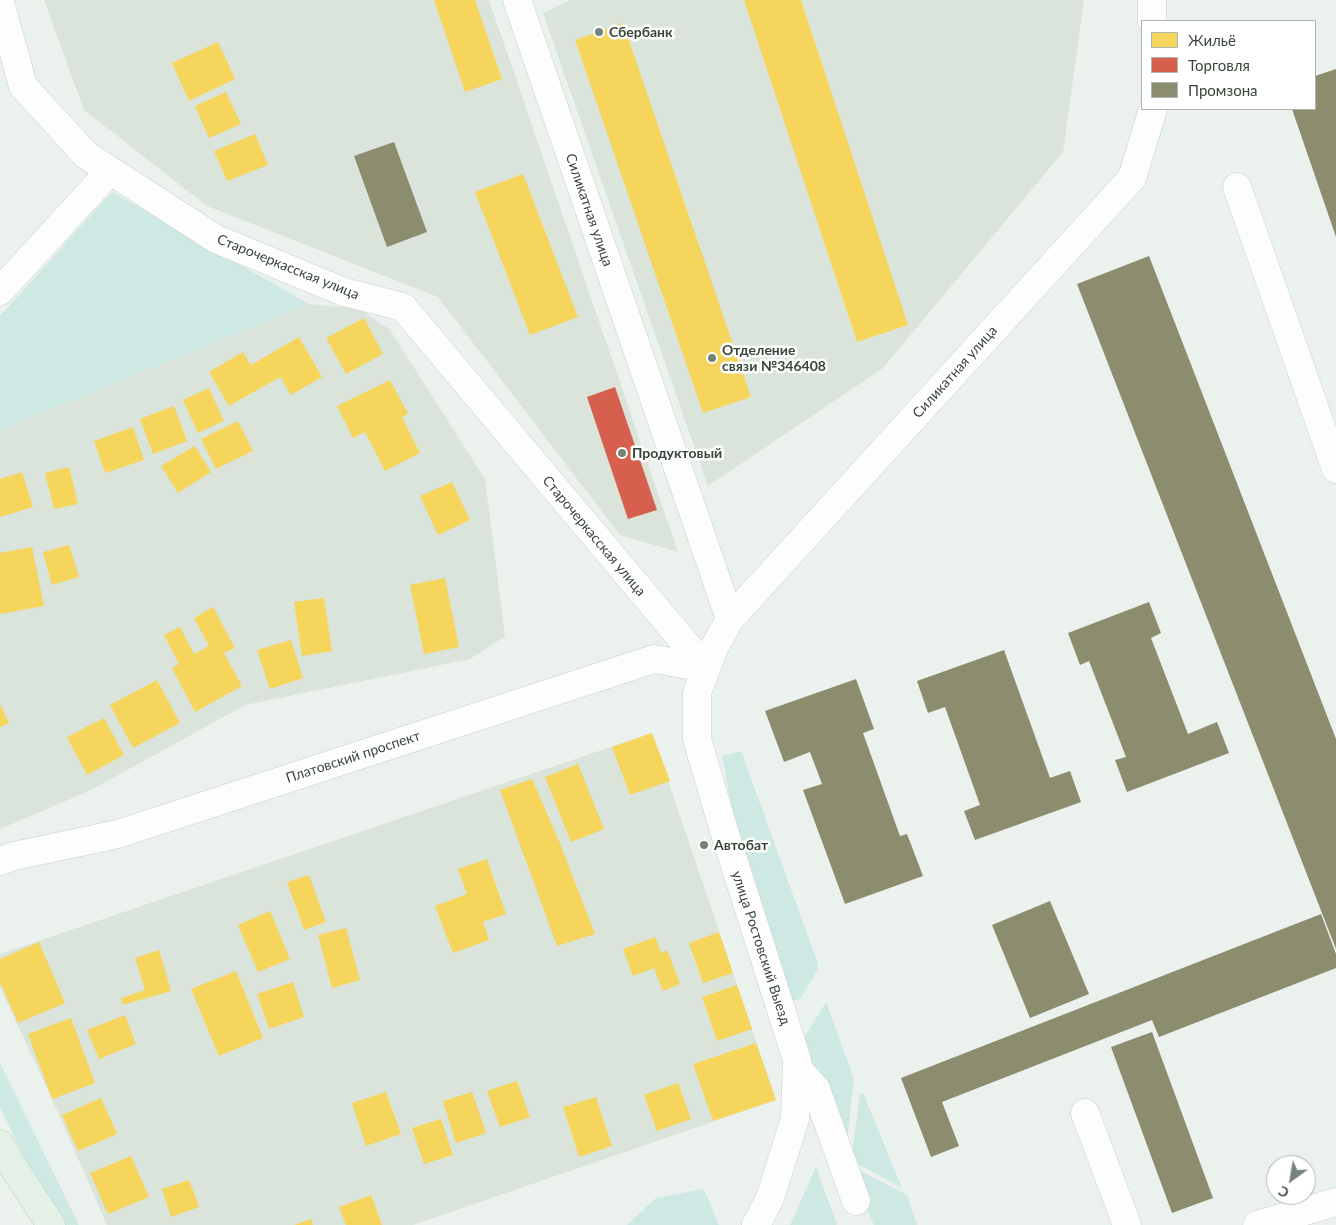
<!DOCTYPE html>
<meta charset="utf-8">
<style>
body{margin:0}
#map{position:relative;width:1336px;height:1225px;overflow:hidden;background:#ebf1ec;font-family:Lato,sans-serif}
canvas{display:block}
.legend{position:absolute;left:1141px;top:20px;width:175px;height:90px;box-sizing:border-box;background:#fff;border:1px solid #afb5b0;margin:0;padding:6px 9px;list-style:none;font-size:15px;color:#384639}
.legend li{display:flex;align-items:center;gap:10px;height:25px}
.legend b{width:25px;border:1px solid #afb5b0}
.north{position:absolute;left:1266px;top:1155px;width:50px;height:50px;box-sizing:border-box;background:#fff;border:1px solid #afb5b0;border-radius:50%;rotate:212deg;font-size:14px;font-weight:700;line-height:20px;text-align:center;color:#384639}
.north::after{content:'';display:block;margin:auto;width:18px;height:22px;background:#778278;clip-path:polygon(50% 0,100% 100%,50% 72%,0 100%)}
</style>
<div id="map">
<canvas width="1336" height="1225"></canvas>
<ul class="legend">
<li><b style="height:14px;background:#f6d55c"></b>Жильё</li>
<li><b style="height:14px;background:#d6604d"></b>Торговля</li>
<li><b style="height:14px;background:#8c8c6e"></b>Промзона</li>
</ul>
<div class="north">С</div>
</div>
<script>
const ctx = document.querySelector('canvas').getContext('2d');
ctx.lineJoin = 'round';
function fill(path, color) { ctx.fillStyle = color; ctx.fill(path, 'evenodd'); }
function trace(path, color, width, dash) { ctx.strokeStyle = color; ctx.lineWidth = width; ctx.lineCap = dash ? 'butt' : 'round'; ctx.setLineDash(dash || []); ctx.stroke(path); }
function write(font, color, halo, rows, align = 'center') {
  ctx.font = font + ' Lato,sans-serif'; ctx.lineWidth = 5; ctx.setLineDash([]); ctx.textBaseline = 'middle'; ctx.strokeStyle = halo; ctx.fillStyle = color; for (const [text, x, y, turn = 0] of rows) {
    ctx.save(); ctx.translate(x, y); ctx.rotate((+turn || 0) * Math.PI / 180); ctx.textAlign = isNaN(turn) ? turn : align; if (halo) ctx.strokeText(text, 0, 0); ctx.fillText(text, 0, 0); ctx.restore();
  }
}
const residential = new Path2D(`
 M 44,0 L 489,0 L 678,552 L 620,535 L 438,297 L 207,206 L 84,110 Z
 M 571,0 L 1084,0 L 1063,152 L 883,368 L 708,486 L 543,13 Z
 M 309,304 L 360,309 L 390,330 L 485,479 L 505,636 L 470,659 L 245,705 L 91,790 L 0,829 L 0,430 Z
 M 652,733 L 776,1100 L 413,1225 L 107,1225 L 52,1099 L 0,987 L 0,954 Z`);
const green = new Path2D(`
 M 112,192 L 309,304 L 0,430 L 0,316 Z
 M 741,751 L 818,964 L 817,971 L 800,999 L 792,1001 L 738,839 L 722,756 Z
 M 826,1002 L 854,1079 L 846,1149 L 820,1079 L 802,1041 Z
 M 0,1063 L 79,1225 L 65,1225 L 37,1184 L 0,1107 Z
 M 860,1093 L 863,1093 L 902,1188 L 856,1163 L 852,1154 Z
 M 849,1165 L 907,1195 L 917,1225 L 874,1225 Z
 M 816,1167 L 837,1225 L 790,1225 Z
 M 704,1189 L 719,1225 L 627,1225 L 656,1198 Z`);
const homes = new Path2D(`
 M 434,0 L 475,0 L 502,79 L 465,92 Z
 M 744,0 L 801,0 L 908,325 L 857,342 Z
 M 623,23 L 751,397 L 703,413 L 575,40 Z
 M 218,42 L 235,79 L 189,101 L 172,63 Z
 M 226,92 L 241,124 L 209,138 L 195,106 Z
 M 255,134 L 268,165 L 227,181 L 214,151 Z
 M 523,174 L 578,317 L 530,335 L 475,192 Z
 M 364,318 L 383,354 L 346,374 L 326,338 Z
 M 299,337 L 322,377 L 291,395 L 280,377 L 229,406 L 209,372 L 243,352 L 251,365 Z
 M 390,380 L 408,414 L 402,417 L 420,453 L 385,471 L 365,432 L 353,438 L 337,406 Z
 M 209,388 L 224,421 L 198,433 L 183,400 Z
 M 174,406 L 187,441 L 153,454 L 140,419 Z
 M 238,421 L 253,451 L 216,469 L 201,439 Z
 M 133,427 L 144,460 L 105,473 L 94,441 Z
 M 195,446 L 211,472 L 178,493 L 161,466 Z
 M 69,467 L 78,504 L 54,509 L 45,473 Z
 M 22,472 L 33,507 L 0,517 L 0,479 Z
 M 452,482 L 470,520 L 438,535 L 420,496 Z
 M 69,545 L 79,577 L 52,585 L 43,552 Z
 M 32,547 L 44,606 L 0,614 L 0,553 Z
 M 445,578 L 459,647 L 424,654 L 410,585 Z
 M 324,598 L 332,651 L 302,656 L 294,602 Z
 M 213,607 L 235,648 L 224,653 L 242,686 L 195,712 L 172,668 L 179,664 L 164,635 L 180,627 L 194,654 L 209,646 L 194,618 Z
 M 291,640 L 303,678 L 270,689 L 257,650 Z
 M 157,680 L 180,723 L 133,748 L 110,705 Z
 M 0,704 L 9,723 L 0,727 Z
 M 104,718 L 124,755 L 87,775 L 67,737 Z
 M 652,733 L 670,781 L 630,795 L 612,747 Z
 M 578,764 L 604,829 L 571,842 L 545,777 Z
 M 532,779 L 559,841 L 595,934 L 557,946 L 500,790 Z
 M 487,859 L 506,914 L 483,922 L 489,940 L 453,953 L 435,906 L 467,894 L 458,869 Z
 M 309,875 L 326,922 L 304,930 L 287,882 Z
 M 270,911 L 290,959 L 258,972 L 238,925 Z
 M 346,928 L 360,980 L 332,988 L 318,935 Z
 M 719,932 L 733,973 L 703,983 L 689,943 Z
 M 655,937 L 661,953 L 667,950 L 680,984 L 663,991 L 654,968 L 633,976 L 623,949 Z
 M 39,942 L 65,1003 L 18,1023 L 0,982 L 0,959 Z
 M 159,950 L 171,991 L 123,1005 L 121,998 L 145,990 L 135,958 Z
 M 236,971 L 263,1038 L 219,1056 L 191,989 Z
 M 293,982 L 304,1017 L 269,1029 L 257,994 Z
 M 737,985 L 752,1029 L 717,1041 L 702,997 Z
 M 125,1015 L 136,1044 L 99,1059 L 87,1030 Z
 M 71,1018 L 95,1083 L 52,1099 L 28,1034 Z
 M 756,1043 L 776,1100 L 713,1121 L 693,1064 Z
 M 517,1081 L 530,1117 L 500,1127 L 487,1091 Z
 M 678,1083 L 691,1119 L 657,1131 L 644,1095 Z
 M 386,1092 L 401,1134 L 366,1146 L 352,1103 Z
 M 472,1092 L 486,1133 L 456,1143 L 443,1101 Z
 M 596,1097 L 612,1146 L 579,1157 L 563,1107 Z
 M 101,1098 L 117,1134 L 78,1151 L 62,1115 Z
 M 441,1119 L 453,1155 L 424,1164 L 412,1128 Z
 M 131,1156 L 149,1197 L 108,1214 L 90,1173 Z
 M 189,1180 L 199,1207 L 171,1217 L 162,1189 Z
 M 371,1195 L 382,1225 L 346,1225 L 339,1207 Z
 M 311,1219 L 313,1225 L 294,1225 Z`);
const shops = new Path2D(`
 M 615,387 L 657,510 L 628,519 L 587,397 Z`);
const industry = new Path2D(`
 M 1336,69 L 1336,237 L 1292,109 L 1315,109 L 1315,76 Z
 M 394,142 L 427,232 L 387,247 L 354,156 Z
 M 1149,256 L 1336,739 L 1336,949 L 1077,284 Z
 M 1149,602 L 1161,633 L 1151,638 L 1188,734 L 1217,722 L 1229,753 L 1127,792 L 1115,760 L 1126,757 L 1089,661 L 1080,665 L 1068,633 Z
 M 1004,650 L 1050,778 L 1070,771 L 1081,802 L 975,840 L 964,811 L 980,805 L 945,707 L 928,713 L 917,681 Z
 M 856,679 L 874,729 L 863,733 L 900,836 L 907,834 L 923,876 L 845,904 L 803,790 L 822,784 L 810,752 L 784,762 L 765,711 Z
 M 1050,901 L 1089,994 L 1030,1018 L 992,925 Z
 M 1321,914 L 1336,954 L 1336,968 L 1159,1037 L 1152,1020 L 942,1102 L 959,1146 L 931,1157 L 901,1078 Z
 M 1152,1032 L 1213,1198 L 1172,1213 L 1111,1047 Z`);
const minor = new Path2D(`
 M 517,0 L 730,619
 M 1152,0 L 1152,21
 M 0,2 L 23,86 L 86,155 L 216,239 L 344,292 L 403,307 L 706,668
 M 1237,187 L 1336,469
 M 0,291 L 110,171
 M 0,861 L 14,856 L 118,834 L 654,659 L 706,668
 M 797,1068 L 816,1089 L 856,1201
 M 1085,1113 L 1127,1225
 M 756,1225 L 770,1198 L 795,1119 L 797,1060 L 725,834 L 697,739 L 697,693 L 714,648 L 730,619 L 1132,178 L 1153,109
 M 1257,1225 L 1336,1202`);
const major = new Path2D(`
 M 0,1144 L 12,1165 L 51,1225`);
const markers = [
 [599,32,5,"#778278"],
 [712,358,5,"#778278"],
 [622,453,5,"#778278"],
 [704,845,5,"#778278"]
];
const poiNames = [
 ["Сбербанк",609,32],
 ["Отделение",722,350],
 ["связи №346408",722,366],
 ["Продуктовый",632,453],
 ["Автобат",714,845]
];
const streetNames = [
 ["Силикатная улица",589,210,71],
 ["Старочеркасская улица",288,267,22],
 ["Силикатная улица",955,372,-48],
 ["Старочеркасская улица",594,536,50],
 ["Платовский проспект",353,757,-18],
 ["улица Ростовский Выезд",761,948,72]
];
fill(residential, '#dae4db');
fill(green, '#cee9e3');
fill(homes, '#f6d55c');
fill(shops, '#d6604d');
fill(industry, '#8c8c6e');
trace(minor, '#c9cfca', 29);
trace(major, '#bbd1bd', 29);
trace(minor, '#fcfdfc', 28);
trace(major, '#e5f0e7', 28);
for (const [x, y, r, color] of markers) { const dot = new Path2D(); dot.arc(x, y, r, 0, 2 * Math.PI); ctx.fillStyle = color; ctx.fill(dot); trace(dot, '#fff', 2); }
write('bold 14px', '#384639', '#fff', poiNames, 'left');
write('14px', '#384639', '#fff', streetNames);
</script>
